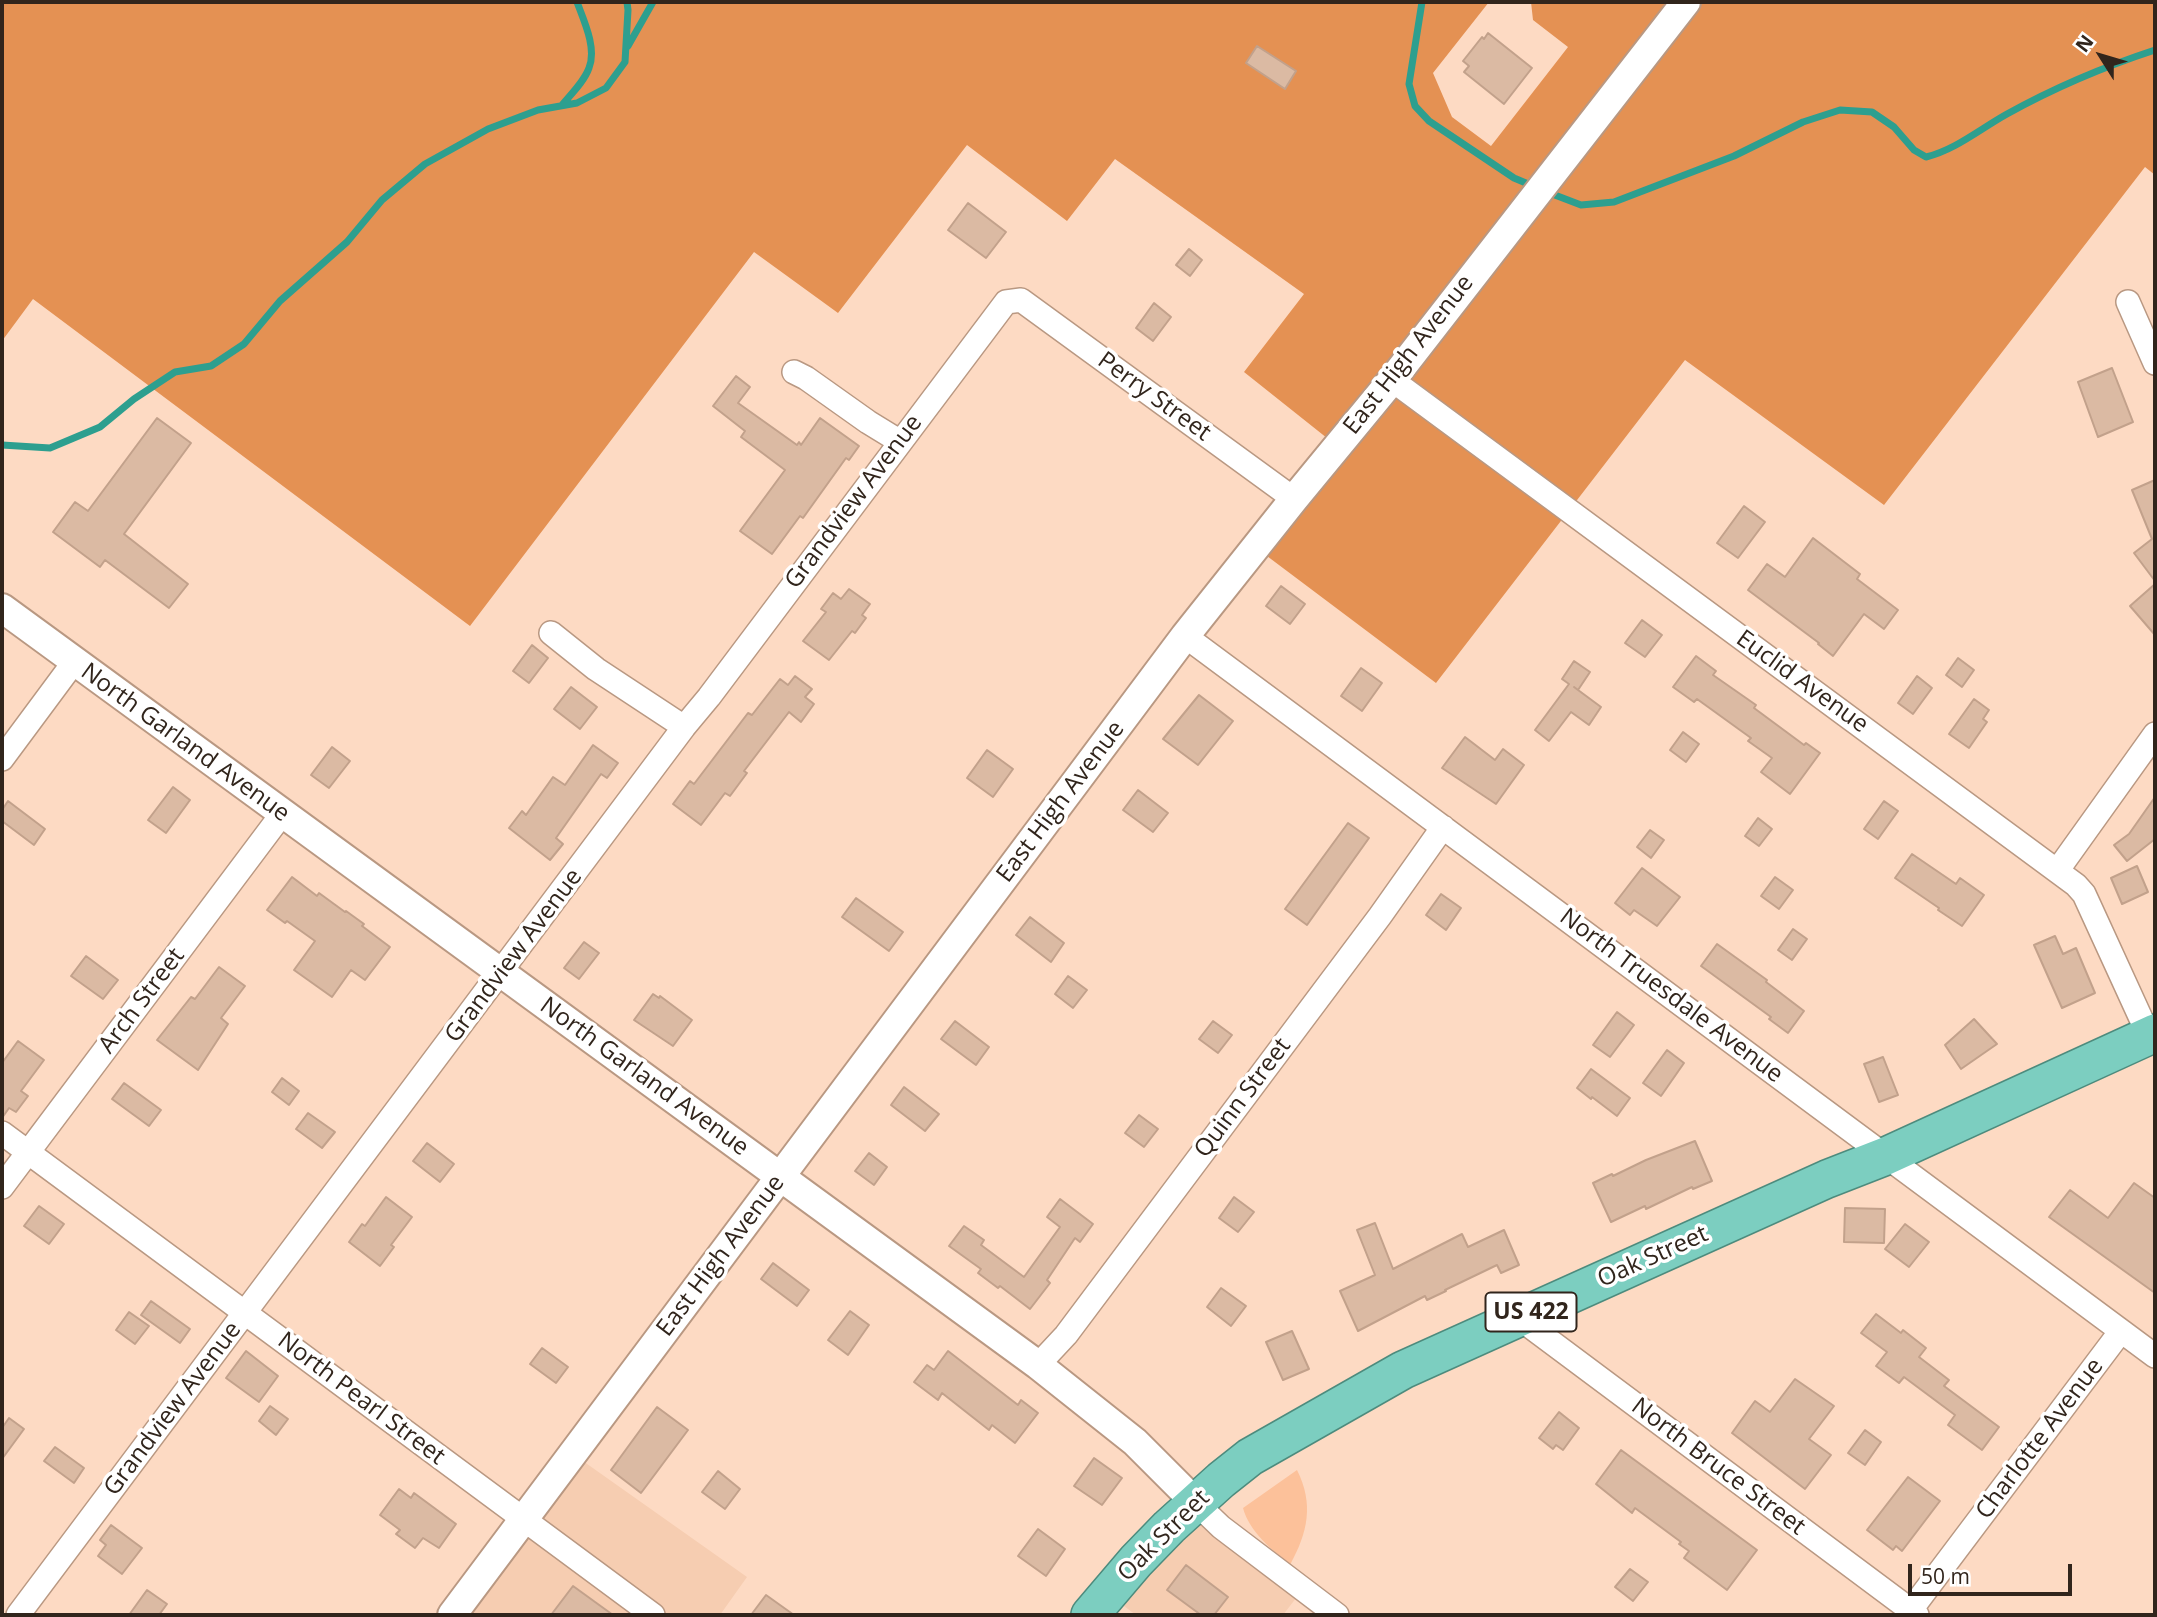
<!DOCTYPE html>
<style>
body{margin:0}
#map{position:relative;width:2157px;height:1617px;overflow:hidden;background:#fddac3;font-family:"Open Sans",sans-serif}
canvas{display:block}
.frame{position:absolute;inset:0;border:4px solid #31251c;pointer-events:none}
.north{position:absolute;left:2066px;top:21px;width:70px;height:70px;-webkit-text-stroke:5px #fff;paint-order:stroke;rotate:307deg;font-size:19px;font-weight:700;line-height:28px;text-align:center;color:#31251c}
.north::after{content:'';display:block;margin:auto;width:24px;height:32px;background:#31251c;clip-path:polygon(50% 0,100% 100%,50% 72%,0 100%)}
.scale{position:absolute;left:1908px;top:1564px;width:164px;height:32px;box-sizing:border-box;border:4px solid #31251c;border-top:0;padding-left:9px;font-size:21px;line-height:24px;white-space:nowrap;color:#31251c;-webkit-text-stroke:5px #fff;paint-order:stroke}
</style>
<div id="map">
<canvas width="2157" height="1617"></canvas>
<div class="frame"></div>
<div class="north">N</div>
<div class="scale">50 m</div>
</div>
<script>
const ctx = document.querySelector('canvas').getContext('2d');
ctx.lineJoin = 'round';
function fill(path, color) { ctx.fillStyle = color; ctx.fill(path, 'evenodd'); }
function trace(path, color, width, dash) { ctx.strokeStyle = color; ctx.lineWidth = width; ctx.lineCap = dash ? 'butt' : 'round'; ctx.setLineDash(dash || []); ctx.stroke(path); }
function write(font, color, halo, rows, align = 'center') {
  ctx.font = font + ' "Open Sans",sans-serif'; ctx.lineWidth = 7; ctx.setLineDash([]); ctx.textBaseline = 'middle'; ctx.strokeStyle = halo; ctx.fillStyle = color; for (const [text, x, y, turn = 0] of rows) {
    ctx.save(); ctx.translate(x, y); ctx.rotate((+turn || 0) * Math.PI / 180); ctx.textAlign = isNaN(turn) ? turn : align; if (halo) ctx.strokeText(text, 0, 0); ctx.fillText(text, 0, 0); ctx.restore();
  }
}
const built = new Path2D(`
 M 573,1454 L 747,1577 L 720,1615 L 451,1615 Z
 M 1195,1502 L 1303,1589 L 1283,1615 L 1136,1615 L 1108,1594 Z`);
const green = new Path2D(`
 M 1297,1470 C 1314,1504 1308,1532 1290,1565 C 1272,1550 1249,1531 1243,1508 Z`);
const forest = new Path2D(`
 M 2,2 L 1489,2 L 1433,73 L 1452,117 L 1491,146 L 1568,47 L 1533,20 L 1531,2 L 2155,2 L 2155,175 L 2145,167 L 1884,505 L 1685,360 L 1436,683 L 1255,547 L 1337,446 L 1244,372 L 1304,294 L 1115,159 L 1067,221 L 967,145 L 838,313 L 754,252 L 470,626 L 33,299 L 2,341 Z`);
const stream = new Path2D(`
 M 1422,2 L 1409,84 L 1415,106 L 1429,121 L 1514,178 L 1533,186
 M 628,46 L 653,2
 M 562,105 C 571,94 584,82 589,68 C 597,48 584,21 577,2
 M 1547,192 L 1581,205 L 1614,202 L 1734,156 L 1803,122 L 1840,110 L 1872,112 L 1894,127 L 1914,150 L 1926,157 C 1955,150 1980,129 2007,114 C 2054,88 2103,67 2155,50
 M 2,445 L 50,448 L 100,427 L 134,399 L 175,372 L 211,366 L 244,344 L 280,301 L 347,242 L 382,200 L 425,164 L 488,129 L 538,110 L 577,103 L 606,88 L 625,62 L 628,10 L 627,2`);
const building = new Path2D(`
 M 1488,33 L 1532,68 L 1504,104 L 1464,72 L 1469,66 L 1463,61 L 1482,37 L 1484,39 Z
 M 1257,46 L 1296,71 L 1285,89 L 1246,63 Z
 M 968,203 L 1006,232 L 986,258 L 948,230 Z
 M 1189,249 L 1202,260 L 1190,276 L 1176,265 Z
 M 1154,303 L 1171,317 L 1153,341 L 1136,328 Z
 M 2112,368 L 2133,422 L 2098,437 L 2078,382 Z
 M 736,376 L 750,387 L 738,403 L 797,445 L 799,442 L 801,445 L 820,418 L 859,446 L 849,460 L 846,458 L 803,518 L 800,516 L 772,554 L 740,531 L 785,470 L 741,437 L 745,431 L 713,406 Z
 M 157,418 L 191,443 L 124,534 L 188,584 L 169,608 L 105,560 L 100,567 L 53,532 L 75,502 L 88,511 Z
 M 2155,480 L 2155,581 L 2134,553 L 2152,539 L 2132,490 Z
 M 1744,506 L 1765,522 L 1738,558 L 1717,543 Z
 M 1813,538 L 1860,574 L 1857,579 L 1898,610 L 1884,629 L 1864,614 L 1833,656 L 1818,644 L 1819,643 L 1748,590 L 1767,564 L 1785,577 Z
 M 2155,584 L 2155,635 L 2130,606 Z
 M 1281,586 L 1305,604 L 1290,624 L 1266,606 Z
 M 849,589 L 870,604 L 862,615 L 866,618 L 855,633 L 852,631 L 829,660 L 803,641 L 826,612 L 821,609 L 833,593 L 841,599 Z
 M 1642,620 L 1662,635 L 1645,657 L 1625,643 Z
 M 532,645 L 548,658 L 529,683 L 513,671 Z
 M 1696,656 L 1716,671 L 1713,675 L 1756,705 L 1754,708 L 1804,745 L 1806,743 L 1820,753 L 1790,794 L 1761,772 L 1772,758 L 1748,741 L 1751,738 L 1697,699 L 1694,702 L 1673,687 Z
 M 1958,658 L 1974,670 L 1962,687 L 1946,675 Z
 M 1574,661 L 1590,672 L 1578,690 L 1574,687 L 1601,707 L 1589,725 L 1571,712 L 1549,741 L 1535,730 L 1569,684 L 1562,679 Z
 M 1361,668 L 1382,683 L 1362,711 L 1341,696 Z
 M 795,676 L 812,689 L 805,697 L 814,704 L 801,722 L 789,712 L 744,771 L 747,773 L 730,796 L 725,793 L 701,825 L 673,804 L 690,781 L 694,784 L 748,713 L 752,715 L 780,679 L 788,685 Z
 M 1917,676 L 1932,688 L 1913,714 L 1898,703 Z
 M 571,687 L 597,707 L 580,729 L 554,709 Z
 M 1199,695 L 1233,721 L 1198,765 L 1163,739 Z
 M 1974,699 L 1989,710 L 1983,719 L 1987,722 L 1969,748 L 1949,734 Z
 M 1683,732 L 1699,744 L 1686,762 L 1670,750 Z
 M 1465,737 L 1495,760 L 1503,749 L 1524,765 L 1496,804 L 1442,768 Z
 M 593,745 L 618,763 L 607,778 L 601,774 L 556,838 L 563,844 L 550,860 L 509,828 L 522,811 L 526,815 L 553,777 L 565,785 Z
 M 332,747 L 350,761 L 329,788 L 311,775 Z
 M 987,750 L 1013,769 L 993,797 L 967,778 Z
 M 173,787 L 190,800 L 166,833 L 148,820 Z
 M 1138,790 L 1168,813 L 1153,832 L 1123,810 Z
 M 2155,797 L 2155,839 L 2127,861 L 2114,845 L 2129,834 Z
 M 8,801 L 45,829 L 34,845 L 2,821 L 2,810 Z
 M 1884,801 L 1898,811 L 1878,839 L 1864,829 Z
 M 1758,818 L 1772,829 L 1759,846 L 1745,836 Z
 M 1348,823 L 1369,838 L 1307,925 L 1285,909 Z
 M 1650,830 L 1664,840 L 1651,858 L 1637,847 Z
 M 1912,854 L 1956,884 L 1960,878 L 1984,895 L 1962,926 L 1938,910 L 1939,908 L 1895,878 Z
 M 2137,866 L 2148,892 L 2122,904 L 2111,878 Z
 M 1642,868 L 1680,897 L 1657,926 L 1634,910 L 1630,915 L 1615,903 Z
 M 292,877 L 317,896 L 319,893 L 345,912 L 346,911 L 364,924 L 362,926 L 390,947 L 365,980 L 351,970 L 332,997 L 294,970 L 315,941 L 287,921 L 285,923 L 267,910 Z
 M 1775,877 L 1793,890 L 1779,909 L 1761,896 Z
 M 1441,894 L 1461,908 L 1446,930 L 1426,915 Z
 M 856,898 L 903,932 L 889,951 L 842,917 Z
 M 1030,917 L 1064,943 L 1051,962 L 1016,935 Z
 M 1793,929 L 1807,939 L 1792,960 L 1778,950 Z
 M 2055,936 L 2063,954 L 2076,948 L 2095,993 L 2062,1008 L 2034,945 Z
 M 584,942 L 599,953 L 579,979 L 564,968 Z
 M 1717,944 L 1767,980 L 1766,982 L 1804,1011 L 1788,1033 L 1769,1019 L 1771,1017 L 1701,966 Z
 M 86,956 L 118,980 L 103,999 L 71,976 Z
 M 219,967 L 245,986 L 221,1018 L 228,1024 L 198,1070 L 157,1040 L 191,997 L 195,999 Z
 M 1068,976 L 1087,990 L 1073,1008 L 1055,994 Z
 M 653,994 L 659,998 L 660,996 L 692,1020 L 673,1046 L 634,1020 Z
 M 1617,1012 L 1634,1025 L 1610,1057 L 1593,1045 Z
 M 1974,1019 L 1997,1044 L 1961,1069 L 1945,1045 Z
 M 955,1021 L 989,1047 L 976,1065 L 941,1039 Z
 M 1213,1021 L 1232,1035 L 1218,1053 L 1199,1039 Z
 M 18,1041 L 44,1060 L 21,1091 L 28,1096 L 16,1112 L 9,1108 L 2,1118 L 2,1063 Z
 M 1667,1050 L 1684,1063 L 1661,1096 L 1643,1083 Z
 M 1883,1057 L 1898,1095 L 1879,1102 L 1864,1064 Z
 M 1591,1069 L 1630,1098 L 1617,1116 L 1592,1097 L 1591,1099 L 1577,1088 Z
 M 282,1078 L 299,1091 L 289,1105 L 272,1092 Z
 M 124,1083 L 161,1110 L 149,1126 L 112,1099 Z
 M 904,1087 L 939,1114 L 925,1131 L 891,1105 Z
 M 308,1113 L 335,1132 L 322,1148 L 296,1129 Z
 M 1139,1115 L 1158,1129 L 1144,1147 L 1125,1133 Z
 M 1695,1141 L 1712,1181 L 1693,1189 L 1692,1187 L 1646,1209 L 1645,1206 L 1611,1222 L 1593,1183 L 1612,1174 L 1613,1176 L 1646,1160 Z
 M 427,1143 L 454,1164 L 440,1182 L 413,1161 Z
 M 869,1153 L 887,1167 L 874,1185 L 855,1171 Z
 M 2134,1183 L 2155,1198 L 2155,1293 L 2049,1217 L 2070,1190 L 2108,1218 Z
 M 386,1197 L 412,1217 L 391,1245 L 394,1247 L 380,1266 L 349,1242 L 362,1224 L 365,1226 Z
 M 1234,1197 L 1254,1212 L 1238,1232 L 1219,1218 Z
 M 1060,1199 L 1093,1224 L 1080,1242 L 1075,1238 L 1047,1280 L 1050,1283 L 1030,1309 L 1000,1286 L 998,1288 L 978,1273 L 981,1269 L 949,1246 L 964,1226 L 984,1240 L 981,1245 L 1024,1277 L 1060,1227 L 1047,1217 Z
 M 39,1206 L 64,1224 L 49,1244 L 24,1226 Z
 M 1845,1208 L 1885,1209 L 1884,1243 L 1844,1242 Z
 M 1375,1223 L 1393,1269 L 1462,1234 L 1468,1247 L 1504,1230 L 1519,1265 L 1501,1273 L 1497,1265 L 1445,1290 L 1446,1291 L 1427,1300 L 1425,1296 L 1358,1331 L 1340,1291 L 1375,1275 L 1357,1230 Z
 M 1905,1224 L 1929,1242 L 1909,1267 L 1885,1249 Z
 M 773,1263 L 809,1290 L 797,1306 L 761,1279 Z
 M 1221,1288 L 1246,1306 L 1231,1326 L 1207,1307 Z
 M 151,1301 L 190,1329 L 180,1343 L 141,1315 Z
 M 850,1311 L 869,1325 L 848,1355 L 828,1340 Z
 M 129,1312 L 149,1326 L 135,1344 L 116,1330 Z
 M 1876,1314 L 1901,1333 L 1903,1330 L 1926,1348 L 1919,1357 L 1949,1380 L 1944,1386 L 1999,1427 L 1982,1450 L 1948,1425 L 1955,1415 L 1904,1377 L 1899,1383 L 1876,1366 L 1887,1352 L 1861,1333 Z
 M 1292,1331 L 1309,1369 L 1283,1380 L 1266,1342 Z
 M 542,1348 L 568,1367 L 556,1383 L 530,1364 Z
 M 246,1351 L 278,1376 L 259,1402 L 226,1378 Z
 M 948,1351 L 1018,1405 L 1021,1400 L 1038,1413 L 1015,1443 L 992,1425 L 989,1430 L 942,1393 L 938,1400 L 914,1382 L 927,1365 L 934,1370 Z
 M 1795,1379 L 1834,1406 L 1809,1439 L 1831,1455 L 1805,1489 L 1732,1433 L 1755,1401 L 1770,1412 Z
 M 270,1406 L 288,1419 L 276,1435 L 259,1421 Z
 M 657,1407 L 688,1430 L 641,1493 L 611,1470 Z
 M 1559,1412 L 1579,1428 L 1563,1450 L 1556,1445 L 1553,1449 L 1539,1438 Z
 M 9,1418 L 24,1429 L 2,1459 L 2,1428 Z
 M 1865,1430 L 1881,1442 L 1865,1465 L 1848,1453 Z
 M 55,1447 L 84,1468 L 74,1483 L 44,1461 Z
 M 1621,1450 L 1757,1550 L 1727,1590 L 1684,1558 L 1689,1551 L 1679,1544 L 1681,1542 L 1635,1508 L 1632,1513 L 1596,1484 Z
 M 1094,1458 L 1122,1478 L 1102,1505 L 1074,1486 Z
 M 718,1471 L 740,1489 L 725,1509 L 702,1492 Z
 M 1908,1477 L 1940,1501 L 1902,1551 L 1896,1546 L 1893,1550 L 1867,1530 Z
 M 399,1489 L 411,1498 L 414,1493 L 456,1524 L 439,1548 L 423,1538 L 415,1548 L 396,1534 L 400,1530 L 380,1515 Z
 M 111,1525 L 142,1548 L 122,1574 L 98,1556 L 106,1545 L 100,1540 Z
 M 1038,1529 L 1065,1549 L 1046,1576 L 1018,1556 Z
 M 1186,1565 L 1228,1597 L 1214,1615 L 1201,1615 L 1167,1590 Z
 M 1630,1569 L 1648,1582 L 1633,1601 L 1615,1587 Z
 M 573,1586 L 613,1615 L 551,1615 Z
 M 147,1590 L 167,1604 L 159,1615 L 129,1615 Z
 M 766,1595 L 794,1615 L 751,1615 Z`);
const minor = new Path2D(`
 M 2128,302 L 2155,363
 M 794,372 L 806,378 L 868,422 L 899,441
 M 1392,380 L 2076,885 L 2084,894 L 2149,1036
 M 551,633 L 596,669 L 684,727
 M 1185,636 L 2155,1356
 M 2,759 L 74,662
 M 2057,871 L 2155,734
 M 2,1133 L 653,1615
 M 2,1187 L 282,814
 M 1519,1318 L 1917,1615
 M 1038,1365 L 1066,1335 L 1380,916 L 1443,827
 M 1195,1502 L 1221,1527 L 1337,1615
 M 18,1615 L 684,727 L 709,697 L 1006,302 L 1021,300 L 1294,499
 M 1907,1615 L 2121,1331`);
const tertiary = new Path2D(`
 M 2,608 L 1038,1365 L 1135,1442 L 1195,1502
 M 452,1615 L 1185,636 L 1294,499 L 1392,380 L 1686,2`);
const trunk = new Path2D(`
 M 1090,1615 L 1136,1561 L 1169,1527 L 1221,1480 L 1250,1457 L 1403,1370 L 1827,1179 L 1886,1156 L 2155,1033`);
const shields = [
 [1531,1312,91]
];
const shieldNames = [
 ["US 422",1531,1312]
];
const streetNames = [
 ["East High Avenue",1409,355,-52],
 ["Perry Street",1154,397,36],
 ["Grandview Avenue",854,502,-53],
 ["Euclid Avenue",1802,682,36],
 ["North Garland Avenue",185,743,36],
 ["East High Avenue",1061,802,-53],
 ["Grandview Avenue",514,956,-53],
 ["North Truesdale Avenue",1671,996,37],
 ["Arch Street",142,1001,-53],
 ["North Garland Avenue",644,1077,36],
 ["Quinn Street",1243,1098,-53],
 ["East High Avenue",721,1256,-53],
 ["Oak Street",1653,1257,-24],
 ["North Pearl Street",361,1399,37],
 ["Grandview Avenue",173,1409,-53],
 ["Charlotte Avenue",2040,1439,-53],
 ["North Bruce Street",1718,1467,37],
 ["Oak Street",1164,1536,-45]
];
fill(built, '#f6cdb1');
fill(green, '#fcc19a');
fill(forest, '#e49153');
trace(stream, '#2d9f8f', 7);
fill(building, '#dbbaa3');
trace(building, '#c2a18b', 2);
trace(minor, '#b99882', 26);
trace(tertiary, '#b99882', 32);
trace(trunk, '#4d8b7d', 40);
trace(minor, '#fff', 23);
trace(tertiary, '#fff', 28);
trace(trunk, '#7ccec0', 37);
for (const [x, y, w] of shields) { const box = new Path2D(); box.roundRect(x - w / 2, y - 19.5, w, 39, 5); ctx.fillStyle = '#fff'; ctx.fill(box); trace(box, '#31251c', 2); }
write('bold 23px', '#31251c', null, shieldNames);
write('24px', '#31251c', '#fff', streetNames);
</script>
